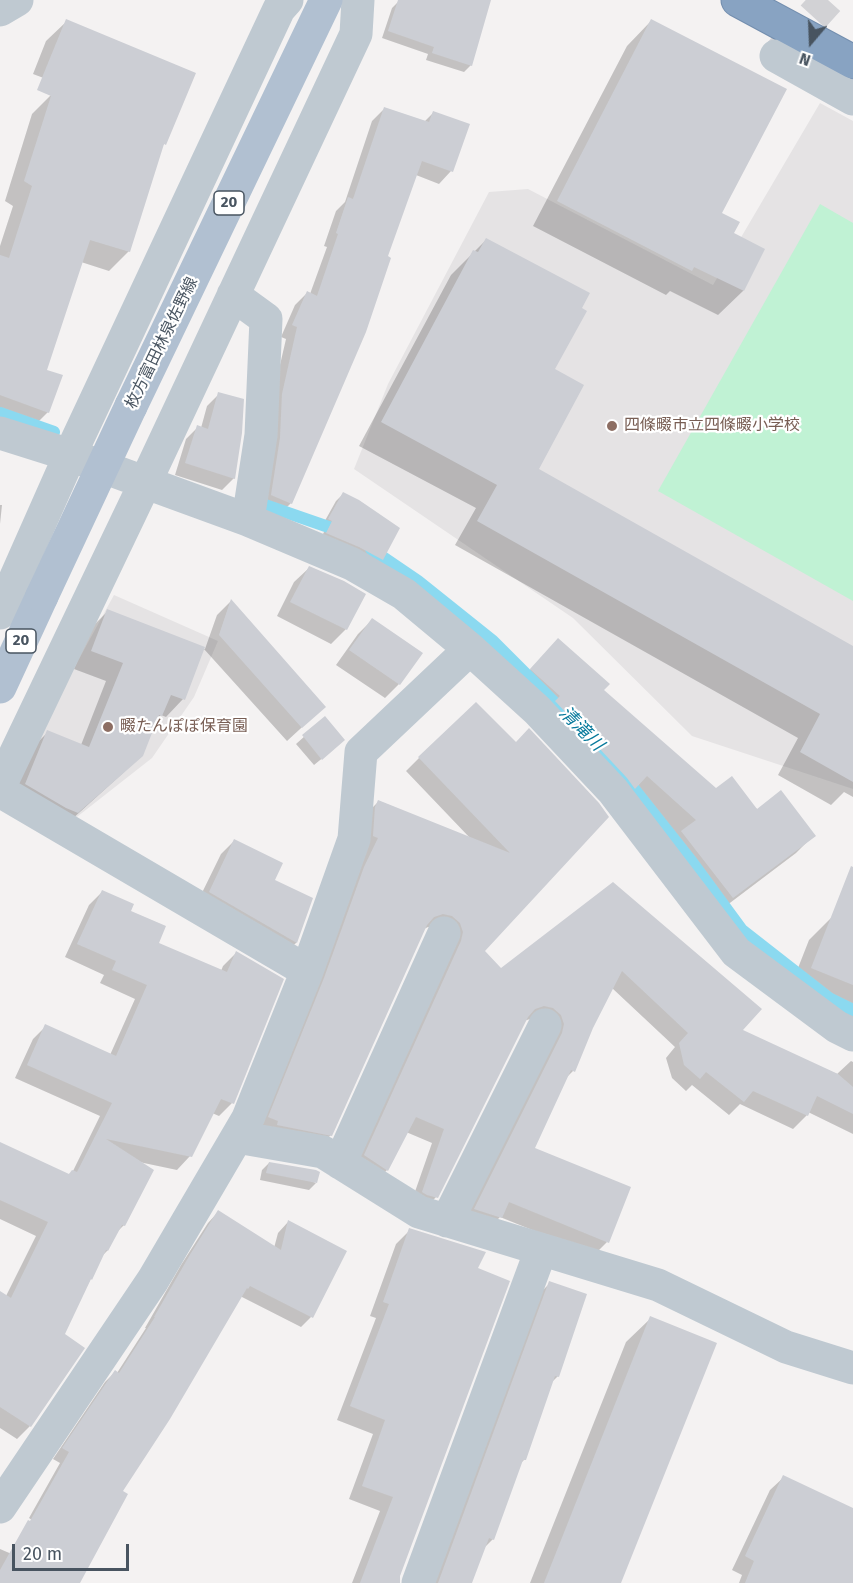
<!DOCTYPE html>
<meta charset="utf-8">
<style>
body{margin:0}
#map{position:relative;width:853px;height:1583px;overflow:hidden;background:#f4f2f2;font-family:"Fira Sans",sans-serif}
canvas{display:block}
.north{position:absolute;left:781px;top:12px;width:60px;height:60px;-webkit-text-stroke:4px #fff;paint-order:stroke;rotate:199deg;font-size:16px;font-weight:700;line-height:24px;text-align:center;color:#485460}
.north::after{content:'';display:block;margin:auto;width:21px;height:27px;background:#485460;clip-path:polygon(50% 0,100% 100%,50% 72%,0 100%)}
.scale{position:absolute;left:12px;top:1544px;width:117px;height:27px;box-sizing:border-box;border:3px solid #485460;border-top:0;padding-left:8px;font-size:18px;line-height:21px;white-space:nowrap;color:#485460;-webkit-text-stroke:4px #fff;paint-order:stroke}
</style>
<div id="map">
<canvas width="853" height="1583"></canvas>
<div class="north">N</div>
<div class="scale">20 m</div>
</div>
<script>
const ctx = document.querySelector('canvas').getContext('2d');
ctx.lineJoin = 'round';
function fill(path, color) { ctx.fillStyle = color; ctx.fill(path, 'evenodd'); }
function trace(path, color, width, dash) { ctx.strokeStyle = color; ctx.lineWidth = width; ctx.lineCap = dash ? 'butt' : 'round'; ctx.setLineDash(dash || []); ctx.stroke(path); }
function write(font, color, halo, rows, align = 'center') {
  ctx.font = font + ' "Fira Sans","Noto Sans JP",sans-serif'; ctx.lineWidth = 4.5; ctx.setLineDash([]); ctx.textBaseline = 'middle'; ctx.strokeStyle = halo; ctx.fillStyle = color; for (const [text, x, y, turn = 0] of rows) {
    ctx.save(); ctx.translate(x, y); ctx.rotate((+turn || 0) * Math.PI / 180); ctx.textAlign = isNaN(turn) ? turn : align; if (halo) ctx.strokeText(text, 0, 0); ctx.fillText(text, 0, 0); ctx.restore();
  }
}
const education = new Path2D(`
 M 820,103 L 853,121 L 853,789 L 692,736 L 573,618 L 354,469 L 388,384 L 489,192 L 528,189 L 713,285 Z
 M 114,595 L 218,641 L 194,697 L 152,758 L 73,820 L 10,785 Z`);
const green = new Path2D(`
 M 820,204 L 853,223 L 853,601 L 658,491 Z`);
const shadow = new Path2D(`
 M 489,0 L 471,65 L 464,72 L 426,60 L 428,54 L 382,38 L 392,8 L 399,1 Z
 M 67,21 L 164,144 L 162,146 L 129,251 L 109,271 L 81,262 L 45,370 L 48,412 L 28,432 L 0,422 L 0,246 L 13,206 L 5,201 L 32,114 L 52,94 L 99,99 L 33,74 L 46,41 Z
 M 651,21 L 720,213 L 732,234 L 763,250 L 743,291 L 718,315 L 670,291 L 666,295 L 533,226 L 627,46 Z
 M 384,109 L 424,122 L 433,113 L 451,171 L 439,184 L 416,175 L 291,503 L 278,516 L 259,508 L 270,408 L 286,339 L 281,337 L 295,305 L 307,293 L 310,294 L 327,247 L 324,246 L 336,211 L 345,202 L 372,121 Z
 M 486,240 L 553,370 L 537,470 L 853,647 L 853,797 L 844,792 L 831,805 L 778,775 L 798,738 L 455,545 L 476,508 L 359,446 L 451,275 Z
 M 219,394 L 234,478 L 222,490 L 175,475 L 186,439 L 198,427 L 201,428 L 207,406 Z
 M 343,494 L 398,528 L 382,559 L 375,567 L 320,540 L 326,528 L 322,526 L 336,501 Z
 M 0,505 L 2,505 L 0,524 Z
 M 309,568 L 364,594 L 346,629 L 331,644 L 277,616 L 294,582 Z
 M 231,601 L 324,707 L 287,741 L 204,649 L 205,649 L 217,615 Z
 M 108,611 L 183,699 L 166,717 L 161,715 L 155,721 L 123,773 L 60,830 L 9,802 L 30,750 L 48,732 L 81,745 L 106,681 L 74,669 L 90,629 Z
 M 372,620 L 399,684 L 385,698 L 336,665 L 358,634 Z
 M 541,658 L 602,691 L 716,790 L 814,835 L 796,853 L 714,915 L 665,849 L 677,837 L 513,688 Z
 M 325,718 L 336,747 L 314,765 L 296,744 Z
 M 515,744 L 598,804 L 483,951 L 500,970 L 613,884 L 740,1031 L 837,1074 L 851,1061 L 853,1062 L 853,1134 L 808,1112 L 807,1115 L 793,1129 L 740,1104 L 729,1115 L 692,1085 L 686,1091 L 672,1078 L 666,1058 L 675,1047 L 612,988 L 592,1027 L 573,1071 L 565,1079 L 533,1149 L 607,1242 L 594,1255 L 500,1217 L 487,1230 L 462,1223 L 530,1019 L 524,1021 L 436,1197 L 423,1211 L 410,1206 L 432,1143 L 406,1132 L 387,1170 L 374,1183 L 352,1169 L 439,929 L 428,927 L 424,929 L 331,1135 L 317,1148 L 256,1131 L 365,815 L 379,801 L 470,838 L 406,771 L 419,758 Z
 M 234,841 L 273,881 L 311,899 L 296,943 L 282,956 L 196,905 L 221,854 Z
 M 102,892 L 129,911 L 157,944 L 221,971 L 223,966 L 236,953 L 232,1103 L 219,1116 L 212,1113 L 190,1156 L 177,1170 L 139,1162 L 124,1225 L 116,1233 L 107,1251 L 102,1256 L 63,1334 L 83,1348 L 30,1426 L 17,1439 L 0,1428 L 0,1292 L 6,1296 L 36,1236 L 0,1219 L 0,1143 L 68,1175 L 73,1171 L 100,1116 L 15,1078 L 33,1039 L 46,1026 L 110,1055 L 135,999 L 100,983 L 104,975 L 65,957 L 89,905 Z
 M 832,917 L 853,925 L 853,1020 L 789,991 L 809,940 Z
 M 269,1163 L 316,1183 L 309,1190 L 260,1180 L 262,1170 Z
 M 218,1212 L 274,1248 L 278,1233 L 288,1222 L 311,1317 L 301,1327 L 240,1296 L 121,1492 L 87,1557 L 29,1518 L 60,1463 L 53,1459 L 105,1382 L 115,1372 L 117,1373 L 146,1328 L 145,1328 L 181,1265 L 208,1223 Z
 M 410,1230 L 476,1269 L 398,1583 L 352,1583 L 380,1511 L 349,1499 L 373,1434 L 337,1420 L 376,1318 L 370,1316 L 396,1244 Z
 M 550,1283 L 558,1376 L 552,1382 L 524,1460 L 520,1464 L 493,1539 L 484,1548 L 471,1583 L 430,1583 L 536,1297 Z
 M 651,1318 L 619,1583 L 530,1583 L 626,1342 Z
 M 784,1477 L 853,1510 L 853,1583 L 739,1583 L 742,1575 L 732,1570 L 770,1490 Z
 M 0,1549 L 21,1558 L 66,1583 L 0,1583 Z`);
const stream = new Path2D(`
 M 0,413 L 54,432
 M 262,504 L 343,532
 M 371,549 L 418,581 L 493,641 L 589,737
 M 604,751 L 692,862 L 742,930 L 829,998 L 853,1010`);
const building = new Path2D(`
 M 398,0 L 491,0 L 472,66 L 432,53 L 434,47 L 388,31 Z
 M 66,19 L 196,73 L 166,145 L 164,144 L 130,252 L 90,240 L 47,370 L 63,375 L 49,413 L 0,395 L 0,255 L 9,258 L 32,186 L 24,181 L 51,96 L 37,90 Z
 M 651,19 L 787,89 L 722,213 L 740,222 L 734,233 L 765,249 L 744,291 L 694,267 L 692,271 L 557,201 Z
 M 384,107 L 429,122 L 433,111 L 470,124 L 453,172 L 422,161 L 388,256 L 391,258 L 366,332 L 292,504 L 271,495 L 280,438 L 282,394 L 297,327 L 292,325 L 307,291 L 317,296 L 338,234 L 336,233 L 348,197 L 353,199 Z
 M 486,238 L 590,293 L 582,308 L 587,311 L 555,369 L 584,385 L 539,469 L 853,646 L 853,782 L 800,752 L 820,714 L 477,521 L 497,485 L 381,422 L 473,250 L 478,252 Z
 M 218,392 L 244,399 L 242,433 L 235,479 L 185,463 L 197,425 L 208,429 Z
 M 343,492 L 359,500 L 400,528 L 383,560 L 359,547 L 326,533 L 332,521 L 328,519 Z
 M 309,566 L 344,581 L 366,594 L 347,630 L 290,602 Z
 M 231,599 L 326,707 L 302,728 L 219,635 Z
 M 107,609 L 205,647 L 185,700 L 171,695 L 162,716 L 159,715 L 143,756 L 78,813 L 66,808 L 25,784 L 47,730 L 89,747 L 123,663 L 91,651 Z
 M 372,618 L 423,653 L 400,685 L 349,650 Z
 M 558,638 L 610,684 L 604,690 L 716,788 L 732,776 L 757,809 L 781,790 L 816,836 L 733,898 L 681,831 L 696,820 L 647,776 L 635,789 L 627,778 L 555,701 L 560,696 L 530,669 Z
 M 476,702 L 516,742 L 529,728 L 599,803 L 609,817 L 485,951 L 501,968 L 613,882 L 762,1009 L 743,1030 L 838,1074 L 853,1087 L 853,1114 L 817,1096 L 808,1116 L 753,1091 L 744,1102 L 706,1072 L 700,1079 L 684,1065 L 679,1043 L 688,1033 L 622,971 L 593,1028 L 575,1072 L 571,1070 L 535,1148 L 631,1187 L 609,1243 L 509,1202 L 502,1218 L 474,1209 L 562,1033 L 564,1024 L 561,1015 L 553,1008 L 544,1006 L 535,1009 L 528,1017 L 438,1198 L 427,1195 L 422,1192 L 444,1129 L 416,1117 L 388,1171 L 364,1155 L 461,941 L 463,932 L 460,923 L 452,916 L 443,914 L 434,917 L 427,925 L 332,1136 L 277,1125 L 278,1121 L 268,1117 L 324,978 L 364,867 L 378,838 L 373,836 L 375,807 L 378,800 L 510,853 L 418,757 Z
 M 325,716 L 345,740 L 322,760 L 302,735 Z
 M 234,839 L 283,863 L 275,880 L 313,898 L 297,943 L 209,892 Z
 M 851,866 L 853,867 L 853,985 L 811,968 Z
 M 102,890 L 134,904 L 131,911 L 166,926 L 159,943 L 227,972 L 236,951 L 284,979 L 234,1104 L 221,1099 L 192,1157 L 106,1139 L 154,1170 L 125,1226 L 122,1225 L 108,1251 L 106,1250 L 92,1280 L 91,1279 L 65,1334 L 85,1348 L 31,1427 L 0,1407 L 0,1291 L 11,1298 L 48,1222 L 0,1200 L 0,1142 L 69,1174 L 72,1170 L 77,1172 L 112,1103 L 27,1065 L 45,1024 L 116,1056 L 147,985 L 112,970 L 116,961 L 77,944 Z
 M 269,1162 L 316,1170 L 320,1172 L 317,1183 L 266,1173 Z
 M 218,1210 L 281,1250 L 288,1220 L 347,1251 L 313,1318 L 250,1286 L 248,1289 L 247,1288 L 170,1419 L 123,1491 L 128,1494 L 80,1583 L 0,1583 L 0,1570 L 28,1520 L 30,1521 L 69,1452 L 62,1448 L 115,1370 L 119,1373 L 155,1317 L 154,1317 L 191,1253 Z
 M 409,1228 L 486,1252 L 478,1268 L 510,1281 L 400,1576 L 400,1583 L 360,1583 L 393,1497 L 362,1486 L 385,1420 L 350,1406 L 389,1304 L 383,1302 Z
 M 549,1281 L 587,1294 L 559,1377 L 555,1376 L 526,1460 L 523,1460 L 494,1540 L 489,1538 L 472,1583 L 438,1583 Z
 M 650,1316 L 717,1343 L 621,1583 L 544,1583 Z
 M 783,1475 L 853,1508 L 853,1583 L 745,1583 L 754,1561 L 745,1556 Z`);
const minorTunnel = new Path2D(`
 M 780,53 L 828,0`);
const minor = new Path2D(`
 M 0,10 L 17,0
 M 776,56 L 853,99
 M 233,295 L 266,319 L 261,435 L 248,520
 M 0,433 L 70,455 L 248,520 L 352,564 L 404,594 L 470,649 L 537,710 L 613,791 L 736,952 L 837,1027 L 853,1035
 M 0,613 L 70,455 L 279,9 L 287,0
 M 0,786 L 145,483 L 356,34 L 358,0
 M 0,791 L 307,971
 M 237,1137 L 323,1152 L 419,1212 L 658,1285 L 786,1347 L 853,1368
 M 340,1163 L 444,933
 M 447,1221 L 545,1025
 M 0,1507 L 153,1280 L 248,1118 L 307,971 L 354,839 L 361,752 L 470,649
 M 418,1583 L 541,1250`);
const major = new Path2D(`
 M 131,406 L 326,0
 M 0,687 L 42,596`);
const highway = new Path2D(`
 M 738,0 L 853,62`);
const majorBridge = new Path2D(`
 M 42,596 L 131,406`);
const markers = [
 [612,426,6,"#8d6e63"],
 [108,727,6,"#8d6e63"]
];
const shields = [
 [229,203,30],
 [21,641,30]
];
const shieldNames = [
 ["20",229,203],
 ["20",21,641]
];
const streetNames = [
 ["枚方富田林泉佐野線",162,343,-64]
];
const educationNames = [
 ["四條畷市立四條畷小学校",624,426],
 ["畷たんぽぽ保育園",120,727]
];
const waterNames = [
 ["清滝川",581,729,45]
];
fill(education, '#e5e3e4');
fill(green, '#c0f2d4');
fill(shadow, '#0003');
trace(stream, '#8bd9f0', 12);
fill(building, '#ccced4');
trace(minorTunnel, '#d2d2d5', 33, [33, 16]);
trace(highway, '#738eae', 35);
trace(minor, '#bfc9d1', 33);
trace(major, '#b1c0d1', 33);
trace(highway, '#88a3c2', 33);
trace(majorBridge, '#b1c0d1', 33);
for (const [x, y, r, color] of markers) { const dot = new Path2D(); dot.arc(x, y, r, 0, 2 * Math.PI); ctx.fillStyle = color; ctx.fill(dot); trace(dot, '#fff', 2); }
for (const [x, y, w] of shields) { const box = new Path2D(); box.roundRect(x - w / 2, y - 12, w, 24, 4.5); ctx.fillStyle = '#fff'; ctx.fill(box); trace(box, '#485460', 1.5); }
write('bold 15px', '#485460', null, shieldNames);
write('16px', '#485460', '#fff', streetNames);
write('16px', '#785e54', '#fff', educationNames, 'left');
write('italic 18px', '#087a9c', '#fff', waterNames);
</script>
